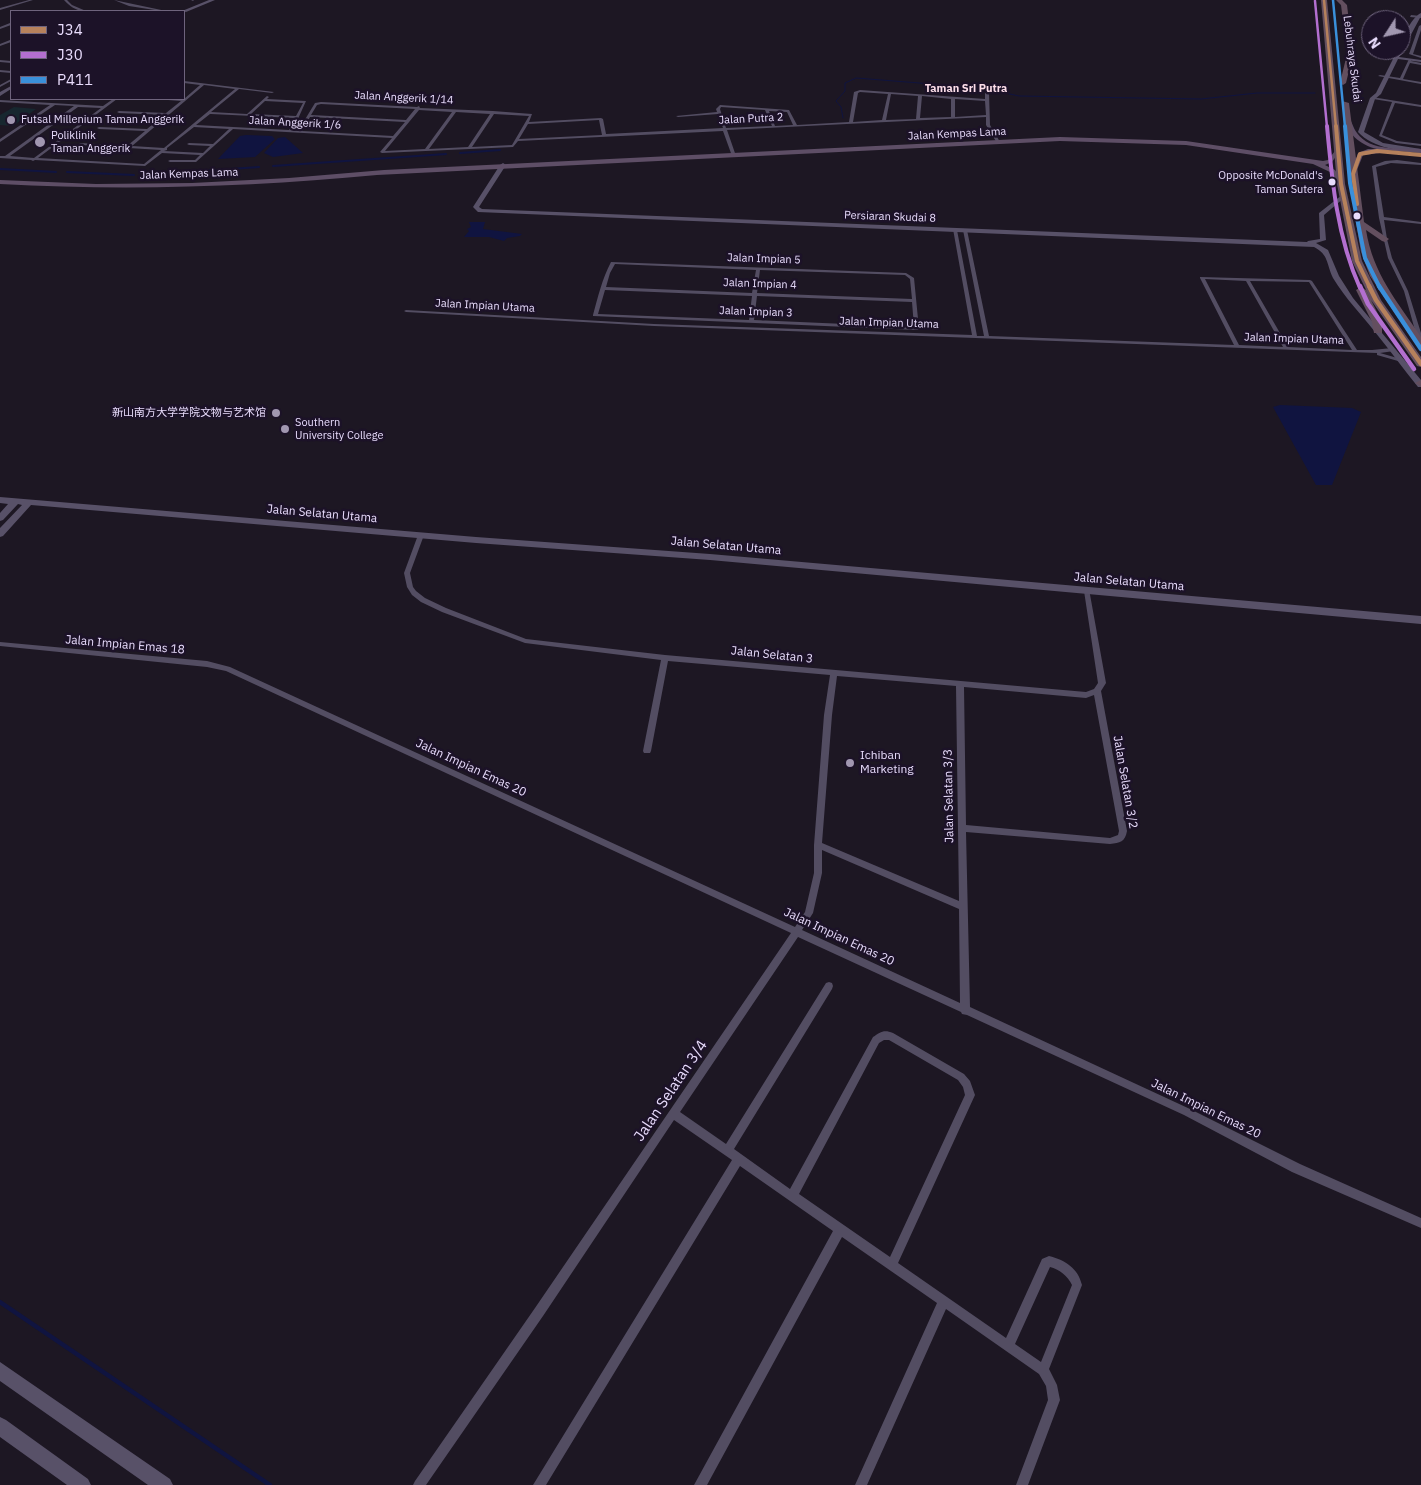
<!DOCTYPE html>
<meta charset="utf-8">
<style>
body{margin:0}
#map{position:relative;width:1421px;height:1485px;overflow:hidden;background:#1d1723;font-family:"IBM Plex Sans",sans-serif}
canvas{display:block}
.legend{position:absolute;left:10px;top:10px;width:175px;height:90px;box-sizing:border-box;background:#1c1228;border:1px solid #6e637d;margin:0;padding:6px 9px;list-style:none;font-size:15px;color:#e8dcfc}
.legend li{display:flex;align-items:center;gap:10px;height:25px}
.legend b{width:25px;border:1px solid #6e637d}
.north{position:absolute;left:1361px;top:10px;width:50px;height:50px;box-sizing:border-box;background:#1c1228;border:1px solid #6e637d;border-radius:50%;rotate:235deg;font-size:14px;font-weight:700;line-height:20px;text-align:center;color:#e8dcfc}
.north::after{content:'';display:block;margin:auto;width:18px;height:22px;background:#a197b0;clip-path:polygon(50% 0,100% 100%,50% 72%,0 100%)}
</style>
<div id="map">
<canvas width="1421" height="1485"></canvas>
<ul class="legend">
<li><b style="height:6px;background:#b6815c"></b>J34</li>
<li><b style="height:6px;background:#b36fd0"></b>J30</li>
<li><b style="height:6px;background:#3a90db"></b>P411</li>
</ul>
<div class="north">N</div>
</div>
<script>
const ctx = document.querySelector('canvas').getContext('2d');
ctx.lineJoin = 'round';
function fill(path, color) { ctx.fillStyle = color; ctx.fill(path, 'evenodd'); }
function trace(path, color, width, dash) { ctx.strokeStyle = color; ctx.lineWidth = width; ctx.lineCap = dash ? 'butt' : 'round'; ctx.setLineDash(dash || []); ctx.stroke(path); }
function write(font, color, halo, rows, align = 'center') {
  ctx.font = font + ' "IBM Plex Sans","Noto Sans SC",sans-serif'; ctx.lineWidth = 5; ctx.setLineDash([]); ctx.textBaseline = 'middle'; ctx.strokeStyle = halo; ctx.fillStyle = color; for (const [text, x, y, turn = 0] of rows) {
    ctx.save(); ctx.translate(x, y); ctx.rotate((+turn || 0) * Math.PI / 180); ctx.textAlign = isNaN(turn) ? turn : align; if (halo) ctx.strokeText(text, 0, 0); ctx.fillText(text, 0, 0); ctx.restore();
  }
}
const green = new Path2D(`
 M 14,107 L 36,109 L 13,126 L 0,125 L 0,115 Z`);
const water = new Path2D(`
 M 246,135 L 272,136 L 275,139 L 255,157 L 218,159 L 240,136 Z
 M 285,137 L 303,153 L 273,157 L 264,153 L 278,138 Z
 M 469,222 L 485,222 L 483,229 L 522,234 L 520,236 L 507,238 L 504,241 L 489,237 L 464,237 L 469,231 L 467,229 L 471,227 Z
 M 1280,405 L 1352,408 L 1361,412 L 1332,485 L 1316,485 L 1273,407 Z`);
const streamFar2 = new Path2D(`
 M 1356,98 L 1363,98
 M 843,118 L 841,107 L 836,101 L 845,91 L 845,83 L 856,78 L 983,88 L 1019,96 L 1201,99 L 1257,93 L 1315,93`);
const streamFar1 = new Path2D(`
 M 460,153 L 500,150
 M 273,166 L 446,154
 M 0,169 L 56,172
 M 67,172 L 134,175
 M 145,175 L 259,167`);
const stream = new Path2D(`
 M 0,1302 L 270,1485`);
const street = new Path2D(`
 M 29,0 L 33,0 L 0,10 L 0,8 Z
 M 64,0 L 67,0 L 72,5 L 86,11 C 78,12 69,6 64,0 Z
 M 114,0 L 166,11 L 161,11 L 129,6 Z
 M 191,0 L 194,0 L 193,1 Z
 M 1411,15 L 1421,16 L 1421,18 L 1410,17 Z
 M 10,23 L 11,23 L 11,25 L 0,29 L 0,27 Z
 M 1421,25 L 1421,30 L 1413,54 L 1421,56 L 1421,58 L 1409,54 L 1419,26 Z
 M 10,40 L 11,40 L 11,42 L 0,46 L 0,44 Z
 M 1409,59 L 1411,59 L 1411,61 L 1421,63 L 1421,65 L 1410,63 L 1403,79 L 1421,82 L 1421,84 L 1378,76 L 1380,75 L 1400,78 Z
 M 0,60 L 11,61 L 11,63 L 0,62 Z
 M 0,70 L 11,71 L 11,73 L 0,72 Z
 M 11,79 L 11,81 L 0,87 L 0,85 Z
 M 184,81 L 274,92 L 272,93 L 239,89 L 211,112 L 247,114 L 267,96 L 269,97 L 267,99 L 306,101 L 293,130 L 298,131 L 315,103 L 321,102 L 417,107 L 419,106 L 420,108 L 493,111 L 532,114 L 529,122 L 601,118 L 603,119 L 606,134 L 723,128 L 718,114 L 678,117 L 676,116 L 717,112 L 716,109 L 720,105 L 789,110 L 797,125 L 849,122 L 854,92 L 860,90 L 985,99 L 985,93 L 987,92 L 989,93 L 990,125 L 1000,142 L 997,143 L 986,125 L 986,117 L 727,130 L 736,156 L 734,157 L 732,156 L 723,131 L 518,141 L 513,147 L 382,153 L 380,152 L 392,138 L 233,129 L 196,162 L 170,162 L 168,161 L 170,160 L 195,160 L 200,155 L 162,153 L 145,166 L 35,160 L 33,161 L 31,160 L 0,158 L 0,156 L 5,156 L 74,106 L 55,105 L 0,142 L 0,139 L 50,105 L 0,102 L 0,100 L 103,106 L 113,99 L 117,99 L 38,158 L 144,164 L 161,150 L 81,145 L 79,144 L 81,143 L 127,146 L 145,131 L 99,129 L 97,128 L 99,127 L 147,129 L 164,115 L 119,113 L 117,112 L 119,111 L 166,113 L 181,101 L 155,99 L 184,99 L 200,85 L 184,83 ZM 204,85 L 235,89 L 164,148 L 132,146 ZM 860,92 L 888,94 L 882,120 L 853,122 L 858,93 ZM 891,94 L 918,96 L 916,119 L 886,120 ZM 922,96 L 951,99 L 951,117 L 920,118 ZM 955,99 L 985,101 L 986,115 L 955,117 ZM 265,101 L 303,103 L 296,116 L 251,114 ZM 321,104 L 415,109 L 406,120 L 311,115 L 317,105 ZM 78,107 L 101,108 L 34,158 L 10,156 ZM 721,107 L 765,110 L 772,126 L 726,128 L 720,109 ZM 419,110 L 452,112 L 425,149 L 385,151 ZM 769,111 L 787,112 L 793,125 L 775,126 ZM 456,112 L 490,114 L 468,147 L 429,149 ZM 210,114 L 211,114 L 295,118 L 289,130 L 196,125 ZM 494,114 L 529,116 L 512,145 L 472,147 ZM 310,117 L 405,122 L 393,136 L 302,131 ZM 599,120 L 602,135 L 519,139 L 528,124 ZM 194,127 L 229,129 L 213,144 L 189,143 L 187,144 L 189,145 L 210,146 L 203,153 L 164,151 L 167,150 L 167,148 Z
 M 1372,97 L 1421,105 L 1421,107 L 1395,103 L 1382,135 L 1397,141 L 1421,144 L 1421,146 L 1396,143 L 1379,136 L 1392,102 L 1373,99 Z
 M 1397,160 L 1421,163 L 1421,165 L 1391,163 L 1376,167 L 1384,217 L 1421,222 L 1421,224 L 1384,220 L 1387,239 L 1392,258 L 1408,291 L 1421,333 L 1421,343 L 1418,341 L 1404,291 L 1388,258 L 1379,218 L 1372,166 L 1385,161 Z
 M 953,229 L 957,230 L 977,336 L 984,336 L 963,230 L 965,229 L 967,230 L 989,336 L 1234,345 L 1200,278 L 1200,277 L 1310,280 L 1312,281 L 1357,350 L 1372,350 L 1392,348 L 1394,349 L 1394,351 L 1380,353 L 1401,359 L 1398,361 L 1377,355 L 1377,353 L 654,326 L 406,312 L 404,311 L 406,310 L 654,324 L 972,335 ZM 1205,279 L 1246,281 L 1283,347 L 1239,345 ZM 1250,281 L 1309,282 L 1352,350 L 1288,347 Z
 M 611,262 L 906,273 L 914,278 L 919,329 L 917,330 L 593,316 L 593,315 C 598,297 602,279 611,262 ZM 615,264 L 756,270 L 752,293 L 606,287 L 610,273 ZM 760,270 L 905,275 L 910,279 L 912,299 L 757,293 ZM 605,290 L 752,296 L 749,320 L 598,314 ZM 757,296 L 912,302 L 914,327 L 754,320 Z
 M 421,533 L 424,535 L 410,573 L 413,587 L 416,591 L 425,598 L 446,608 L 526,639 L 665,655 L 1086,692 L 1094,689 L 1098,683 L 1084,591 L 1085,589 L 1089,589 L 1106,683 L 1101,691 L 1127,831 C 1125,842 1120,843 1110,844 L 966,832 L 970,1007 L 1190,1109 L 1300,1164 L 1421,1218 L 1421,1228 L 1292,1172 L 1184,1115 L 967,1015 L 962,1014 L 961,1012 L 798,937 L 680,1112 L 726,1144 L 826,983 L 829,982 L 832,983 L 833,986 L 832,989 L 734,1149 L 790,1189 L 873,1037 C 880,1032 884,1029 893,1033 L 964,1074 L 970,1081 L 975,1095 L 898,1263 L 1006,1338 L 1042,1259 L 1049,1256 C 1065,1260 1078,1268 1082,1285 L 1049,1369 L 1057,1385 L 1060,1400 L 1028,1485 L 1016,1485 L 1048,1400 L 1046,1386 L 1039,1374 L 946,1309 L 867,1485 L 855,1485 L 937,1303 L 842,1237 L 707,1485 L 694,1485 L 833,1231 L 740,1166 L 546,1485 L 533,1485 L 732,1160 L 674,1120 L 543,1316 L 426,1485 L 413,1485 L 415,1481 L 535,1308 L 791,933 L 226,671 L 207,667 L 0,646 L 0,642 L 207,661 L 230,667 L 795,927 L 805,912 L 814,873 L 814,845 L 824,715 L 830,675 L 668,661 L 651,751 L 650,753 L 644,753 L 643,751 L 661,660 L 525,643 L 442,612 L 421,602 L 412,595 L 407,587 L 404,573 L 418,535 ZM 837,676 L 956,686 L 959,901 L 822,843 L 832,715 ZM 964,687 L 1086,698 L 1094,695 L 1119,831 L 1118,835 L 1110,838 L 966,825 ZM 822,850 L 959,909 L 960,1003 L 802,930 L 813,913 L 822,873 ZM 884,1040 L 889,1040 L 958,1080 L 963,1087 L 965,1095 L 890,1257 L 799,1194 L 879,1043 ZM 1050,1267 C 1059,1269 1068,1276 1072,1285 L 1041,1362 L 1015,1344 Z`);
const secondary = new Path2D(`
 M 209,0 L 215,0 L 186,12 L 182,11 Z
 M 1421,13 L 1421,16 L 1399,57 L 1421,60 L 1421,62 L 1398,59 L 1381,94 L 1375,99 L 1364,132 L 1383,143 L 1421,149 L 1421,153 C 1399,150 1374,149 1358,132 L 1370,98 L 1376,93 L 1393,59 L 1390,57 L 1395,56 L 1398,50 L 1401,50 C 1401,39 1411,18 1421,13 Z
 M 11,86 L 11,89 L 0,96 L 0,92 Z
 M 503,163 L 506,165 L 479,207 L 482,209 L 1307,242 L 1308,241 L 1320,239 L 1319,213 L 1342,195 L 1345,197 L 1344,198 L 1324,215 L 1326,240 L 1316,243 L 1328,250 L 1339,276 L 1353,298 L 1421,380 L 1421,387 L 1418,387 C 1403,369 1390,350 1375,332 C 1361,314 1345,298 1333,278 C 1326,263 1329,255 1314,247 L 478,212 L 473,207 L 500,165 Z
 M 0,497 L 476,537 L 710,554 L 1421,616 L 1421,624 L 710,560 L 476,543 L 31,505 L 3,536 L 0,537 L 0,528 L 22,505 L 18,504 L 3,520 L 0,521 L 0,513 L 8,504 L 0,503 Z
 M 0,1362 L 170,1479 L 173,1485 L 148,1485 L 0,1381 Z
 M 0,1417 L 6,1420 L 88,1479 L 91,1485 L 67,1485 L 0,1437 Z`);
const primary = new Path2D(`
 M 1344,116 L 1348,116 C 1352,121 1353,128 1357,133 C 1370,152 1402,148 1421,149 L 1421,153 L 1383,150 L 1380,153 L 1363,155 L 1355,175 L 1351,175 L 1358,153 L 1368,149 L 1377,149 C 1360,145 1346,133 1344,116 Z
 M 1060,137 L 1186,141 L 1323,161 L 1328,160 L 1338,147 L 1341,149 L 1332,162 L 1325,165 L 1335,170 L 1344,184 L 1339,185 L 1330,172 L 1313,164 L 1186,145 L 1060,141 L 377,175 C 251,187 126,191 0,184 L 0,180 L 96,184 L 192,183 L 289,178 L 384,170 Z`);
const highway = new Path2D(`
 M 1321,0 L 1327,0 L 1345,184 L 1362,261 L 1381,300 L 1421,357 L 1421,367 L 1417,366 L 1371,300 L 1352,261 L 1337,184 Z
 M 1336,0 L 1342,0 L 1347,5 L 1353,54 L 1346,83 L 1343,85 L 1340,83 L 1347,54 L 1341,5 Z
 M 1342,101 L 1349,103 L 1364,222 L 1389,239 L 1385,242 L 1382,241 L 1366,230 C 1373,274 1397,301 1421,337 L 1421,347 L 1417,346 L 1370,276 L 1361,252 L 1354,211 Z
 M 1361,287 L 1366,290 L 1382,322 L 1382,333 L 1374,333 L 1372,322 L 1356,290 Z
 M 1421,380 L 1421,387 L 1415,383 Z`);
const bus1Far2 = new Path2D(`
 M 1324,0 L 1336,127`);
const bus1Far1 = new Path2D(`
 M 1336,126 L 1341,184 L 1357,261 L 1370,288
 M 1357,204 L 1353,174 L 1360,154 L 1377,151 L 1421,155`);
const bus1 = new Path2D(`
 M 1369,286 L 1376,300 L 1421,364`);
const bus2Far2 = new Path2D(`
 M 1315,1 L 1327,127`);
const bus2Far1 = new Path2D(`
 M 1327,126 C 1332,181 1337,237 1360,288`);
const bus2 = new Path2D(`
 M 1360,286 L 1368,304 L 1414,369`);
const bus3Far2 = new Path2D(`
 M 1333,0 L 1345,127`);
const bus3Far1 = new Path2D(`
 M 1345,126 L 1350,183 L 1365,258 L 1380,288`);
const bus3 = new Path2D(`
 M 1379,286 L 1421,349`);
const markers = [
 [11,120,5,"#a197b0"],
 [40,142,6,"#a197b0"],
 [1332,182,4.5,"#e8dcfc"],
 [1357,216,4.5,"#e8dcfc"],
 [276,413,5,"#a197b0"],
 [285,429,5,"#a197b0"],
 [850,763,5,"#a197b0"]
];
const farStreetnames = [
 ["Lebuhraya Skudai",1352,59,83],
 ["Jalan Anggerik 1/14",404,98,3],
 ["Jalan Putra 2",751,119,-3],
 ["Jalan Anggerik 1/6",295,123,3],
 ["Jalan Kempas Lama",957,134,-3],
 ["Jalan Kempas Lama",189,174,-2],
 ["Persiaran Skudai 8",890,217,2],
 ["Jalan Impian 5",764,259,2],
 ["Jalan Impian 4",760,284,2],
 ["Jalan Impian Utama",485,306,3],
 ["Jalan Impian 3",756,312,2],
 ["Jalan Impian Utama",889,323,2],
 ["Jalan Impian Utama",1294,339,2]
];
const farNeighbourhoodnames = [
 ["Taman Sri Putra",966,89]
];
const farPoinames = [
 ["Futsal Millenium Taman Anggerik",21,120],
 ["Poliklinik",51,136],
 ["Taman Anggerik",51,149],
 ["新山南方大学学院文物与艺术馆",266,413,"right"],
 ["Southern",295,423],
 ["University College",295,436]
];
const busNames = [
 ["Opposite McDonald's",1323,176],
 ["Taman Sutera",1323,190]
];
const streetNames = [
 ["Jalan Selatan Utama",322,514,5],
 ["Jalan Selatan Utama",726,546,5],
 ["Jalan Selatan Utama",1129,582,5],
 ["Jalan Impian Emas 18",125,645,5],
 ["Jalan Selatan 3",772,655,6],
 ["Jalan Impian Emas 20",471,768,25],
 ["Jalan Selatan 3/2",1125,782,80],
 ["Jalan Selatan 3/3",949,796,-91],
 ["Jalan Impian Emas 20",839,937,25],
 ["Jalan Impian Emas 20",1206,1109,26]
];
const poiNames = [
 ["Ichiban",860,756],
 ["Marketing",860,770]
];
const nearStreetnames = [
 ["Jalan Selatan 3/4",671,1091,-56]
];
fill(green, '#17272f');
fill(water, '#101440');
trace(streamFar2, '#101440', 1);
trace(streamFar1, '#101440', 2);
trace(stream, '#101440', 4.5);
fill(street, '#534d62');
fill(secondary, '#585168');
fill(primary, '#5e4e66');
fill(highway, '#634f5f');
trace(bus1Far2, '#b6815c', 2.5);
trace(bus1Far1, '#b6815c', 4);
trace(bus1, '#b6815c', 4.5);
trace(bus2Far2, '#b36fd0', 2.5);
trace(bus2Far1, '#b36fd0', 4);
trace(bus2, '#b36fd0', 4.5);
trace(bus3Far2, '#3a90db', 2.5);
trace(bus3Far1, '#3a90db', 4);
trace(bus3, '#3a90db', 4.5);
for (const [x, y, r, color] of markers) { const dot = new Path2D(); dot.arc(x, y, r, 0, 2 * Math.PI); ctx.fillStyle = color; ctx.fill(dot); trace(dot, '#1c1228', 2); }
write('11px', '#e8dcfc', '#1c1228', farStreetnames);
write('bold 11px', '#fcdee9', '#1c1228', farNeighbourhoodnames);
write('11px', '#e8dcfc', '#1c1228', farPoinames, 'left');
write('11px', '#e8dcfc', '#1c1228', busNames, 'right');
write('12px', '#e8dcfc', '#1c1228', streetNames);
write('12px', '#e8dcfc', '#1c1228', poiNames, 'left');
write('15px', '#e8dcfc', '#1c1228', nearStreetnames);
</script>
